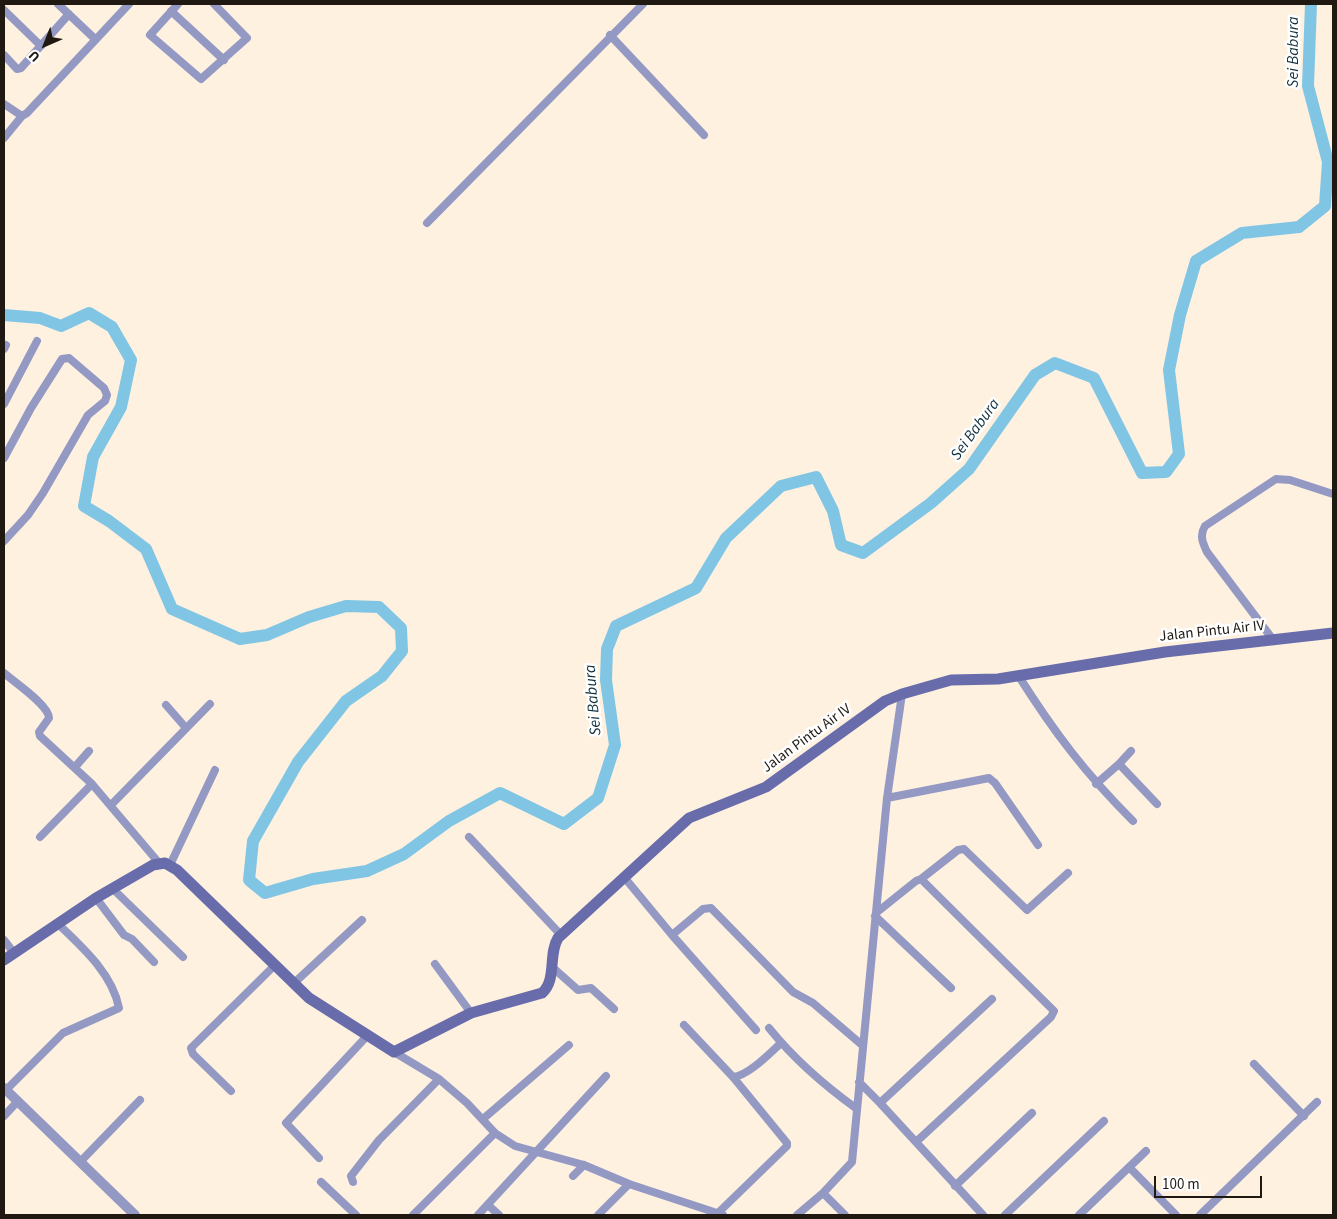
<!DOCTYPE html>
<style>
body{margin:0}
#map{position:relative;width:1337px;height:1219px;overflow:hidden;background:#fef1e0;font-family:"Source Sans 3",sans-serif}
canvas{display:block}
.frame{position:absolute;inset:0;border:5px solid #1f1912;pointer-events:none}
.north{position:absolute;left:20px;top:20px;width:50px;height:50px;-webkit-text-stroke:4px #fff;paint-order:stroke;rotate:224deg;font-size:14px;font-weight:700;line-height:20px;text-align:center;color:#1f1912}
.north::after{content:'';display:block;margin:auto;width:18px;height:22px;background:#1f1912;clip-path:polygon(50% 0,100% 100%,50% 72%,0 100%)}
.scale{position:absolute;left:1154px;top:1176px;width:108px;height:22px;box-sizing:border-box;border:2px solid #1f1912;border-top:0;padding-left:6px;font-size:15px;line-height:18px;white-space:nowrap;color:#1f1912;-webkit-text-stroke:4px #fff;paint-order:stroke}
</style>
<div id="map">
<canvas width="1337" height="1219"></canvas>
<div class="frame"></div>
<div class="north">U</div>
<div class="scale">100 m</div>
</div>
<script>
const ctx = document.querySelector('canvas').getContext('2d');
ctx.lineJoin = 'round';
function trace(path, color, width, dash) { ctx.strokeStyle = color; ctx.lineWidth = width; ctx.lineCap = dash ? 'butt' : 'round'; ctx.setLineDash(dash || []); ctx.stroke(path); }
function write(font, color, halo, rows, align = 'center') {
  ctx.font = font + ' "Source Sans 3",sans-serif'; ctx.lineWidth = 5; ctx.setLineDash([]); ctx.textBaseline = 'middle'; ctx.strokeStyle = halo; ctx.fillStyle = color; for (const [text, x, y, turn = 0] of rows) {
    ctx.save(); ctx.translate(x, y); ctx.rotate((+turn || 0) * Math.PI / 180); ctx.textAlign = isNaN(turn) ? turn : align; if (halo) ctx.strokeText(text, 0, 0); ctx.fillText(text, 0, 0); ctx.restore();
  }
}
const river = new Path2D(`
 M 4,315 L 40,318 L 61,326 L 89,313 L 112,327 L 131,360 L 121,407 L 93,457 L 84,506 L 109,521 L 146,549 L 172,609 L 240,639 L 267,635 L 309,617 L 346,606 L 379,607 L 401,628 L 402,651 L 382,676 L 346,701 L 298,762 L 253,841 L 249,880 L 265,893 L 313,879 L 367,871 L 404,854 L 449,821 L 500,793 L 564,824 L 598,798 L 615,745 L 606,680 L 607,649 L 616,626 L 696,588 L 726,538 L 781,486 L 816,477 L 833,511 L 841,545 L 863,553 L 931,503 L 969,469 L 1035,375 L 1055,363 L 1094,378 L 1142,473 L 1166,472 L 1179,454 L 1169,370 L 1180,315 L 1196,261 L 1242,233 L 1299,227 L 1325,206 L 1328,162 L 1308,86 L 1311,4`);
const minor = new Path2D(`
 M 58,4 L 95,39
 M 178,4 L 150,35 L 201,79 L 247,38 L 214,4
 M 4,10 L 41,46
 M 171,11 L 224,60
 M 610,35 L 704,135
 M 4,55 L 17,69 L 21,68 L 69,14
 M 4,104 L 22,116 L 27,113 L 129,4
 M 4,138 L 22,116
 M 427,223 L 643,4
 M 4,349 L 6,345
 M 4,404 L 37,341
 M 4,458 L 31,408 L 62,359 L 69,358 L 104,388 L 107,395 L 105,401 L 88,415 L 43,493 L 28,515 L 4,541
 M 1274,641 L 1207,552 C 1203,543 1199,536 1205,526 L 1276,479 L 1290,480 L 1333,494
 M 4,673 C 14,682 49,705 49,718 L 39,732 L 40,736 L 92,784 L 159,863
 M 1018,675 C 1054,732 1085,773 1133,821
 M 166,705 L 186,728
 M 1119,764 L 1131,751
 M 75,767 L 89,751
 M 1096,784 L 1119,764 L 1157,804
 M 887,798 L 989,778 L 995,783 L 1038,845
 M 111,805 L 210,704
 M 40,837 L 92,784
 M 469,837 L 561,935
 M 170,865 L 215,770
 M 624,877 L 672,935 L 756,1030
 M 921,879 L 958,850 L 964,849 L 1027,910 L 1068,873
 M 112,888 L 183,957
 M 96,898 L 124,935 L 132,939 L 154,962
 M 876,913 L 916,881 L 921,879 L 1054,1011 L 1051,1017 L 916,1142
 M 875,916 L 951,988
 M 672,935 L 703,909 L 711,908 L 793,992 L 813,1003 L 862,1045
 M 4,940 L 14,953
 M 435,964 L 471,1013
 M 551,966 L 578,990 L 591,988 L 614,1009
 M 293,984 L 362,920
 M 684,1025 L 733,1077 L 787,1143 L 787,1146 L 718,1213
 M 769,1028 C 794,1059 825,1086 857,1109
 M 394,1052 L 439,1079 L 467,1103 L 495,1133 L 515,1146 L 584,1165 L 629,1184 L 723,1215
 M 1254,1064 L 1304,1116
 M 733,1077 C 748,1076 770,1053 781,1043
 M 859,1082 L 880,1103 L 983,1215
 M 6,1090 L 63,1033 L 119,1008 C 112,973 82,947 57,923
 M 231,1091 L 193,1054 L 191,1048 L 274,966
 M 880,1103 L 992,999
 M 4,1116 L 18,1101
 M 483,1119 L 569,1045
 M 319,1158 L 286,1123 L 367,1036
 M 81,1161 L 140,1100
 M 1129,1167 L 1176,1215
 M 573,1176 L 584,1165
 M 321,1182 L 356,1215
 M 353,1182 L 351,1176 L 379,1140 L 439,1079
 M 955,1186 L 1032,1113
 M 823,1193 L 845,1215
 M 488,1205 L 499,1215
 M 413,1215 L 495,1133
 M 478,1215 L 606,1076
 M 598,1215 L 629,1184
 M 797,1215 L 823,1193 L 852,1162 L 887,798 L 902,694
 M 1005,1215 L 1104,1121
 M 1079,1215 L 1146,1151
 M 1200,1215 L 1317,1102`);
const tertiary = new Path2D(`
 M 4,1088 L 135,1215`);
const secondary = new Path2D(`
 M 4,960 L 96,898 L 153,865 L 165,863 L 177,870 L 309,998 L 394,1052 L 471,1013 L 542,993 C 557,980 548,954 558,938 L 689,818 L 766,787 L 885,701 L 902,694 L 951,680 L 998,679 L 1165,652 L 1333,633`);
const streetNames = [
 ["Jalan Pintu Air IV",1212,632,-6],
 ["Jalan Pintu Air IV",807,739,-36]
];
const waterNames = [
 ["Sei Babura",1294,52,-90],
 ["Sei Babura",976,430,-54],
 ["Sei Babura",594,700,-95]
];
trace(river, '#81c5e5', 12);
trace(minor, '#9499c4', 8);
trace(tertiary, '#9499c4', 10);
trace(secondary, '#686cab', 11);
write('15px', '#1f1912', '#fff', streetNames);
write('italic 16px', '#0f303d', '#fff', waterNames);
</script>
